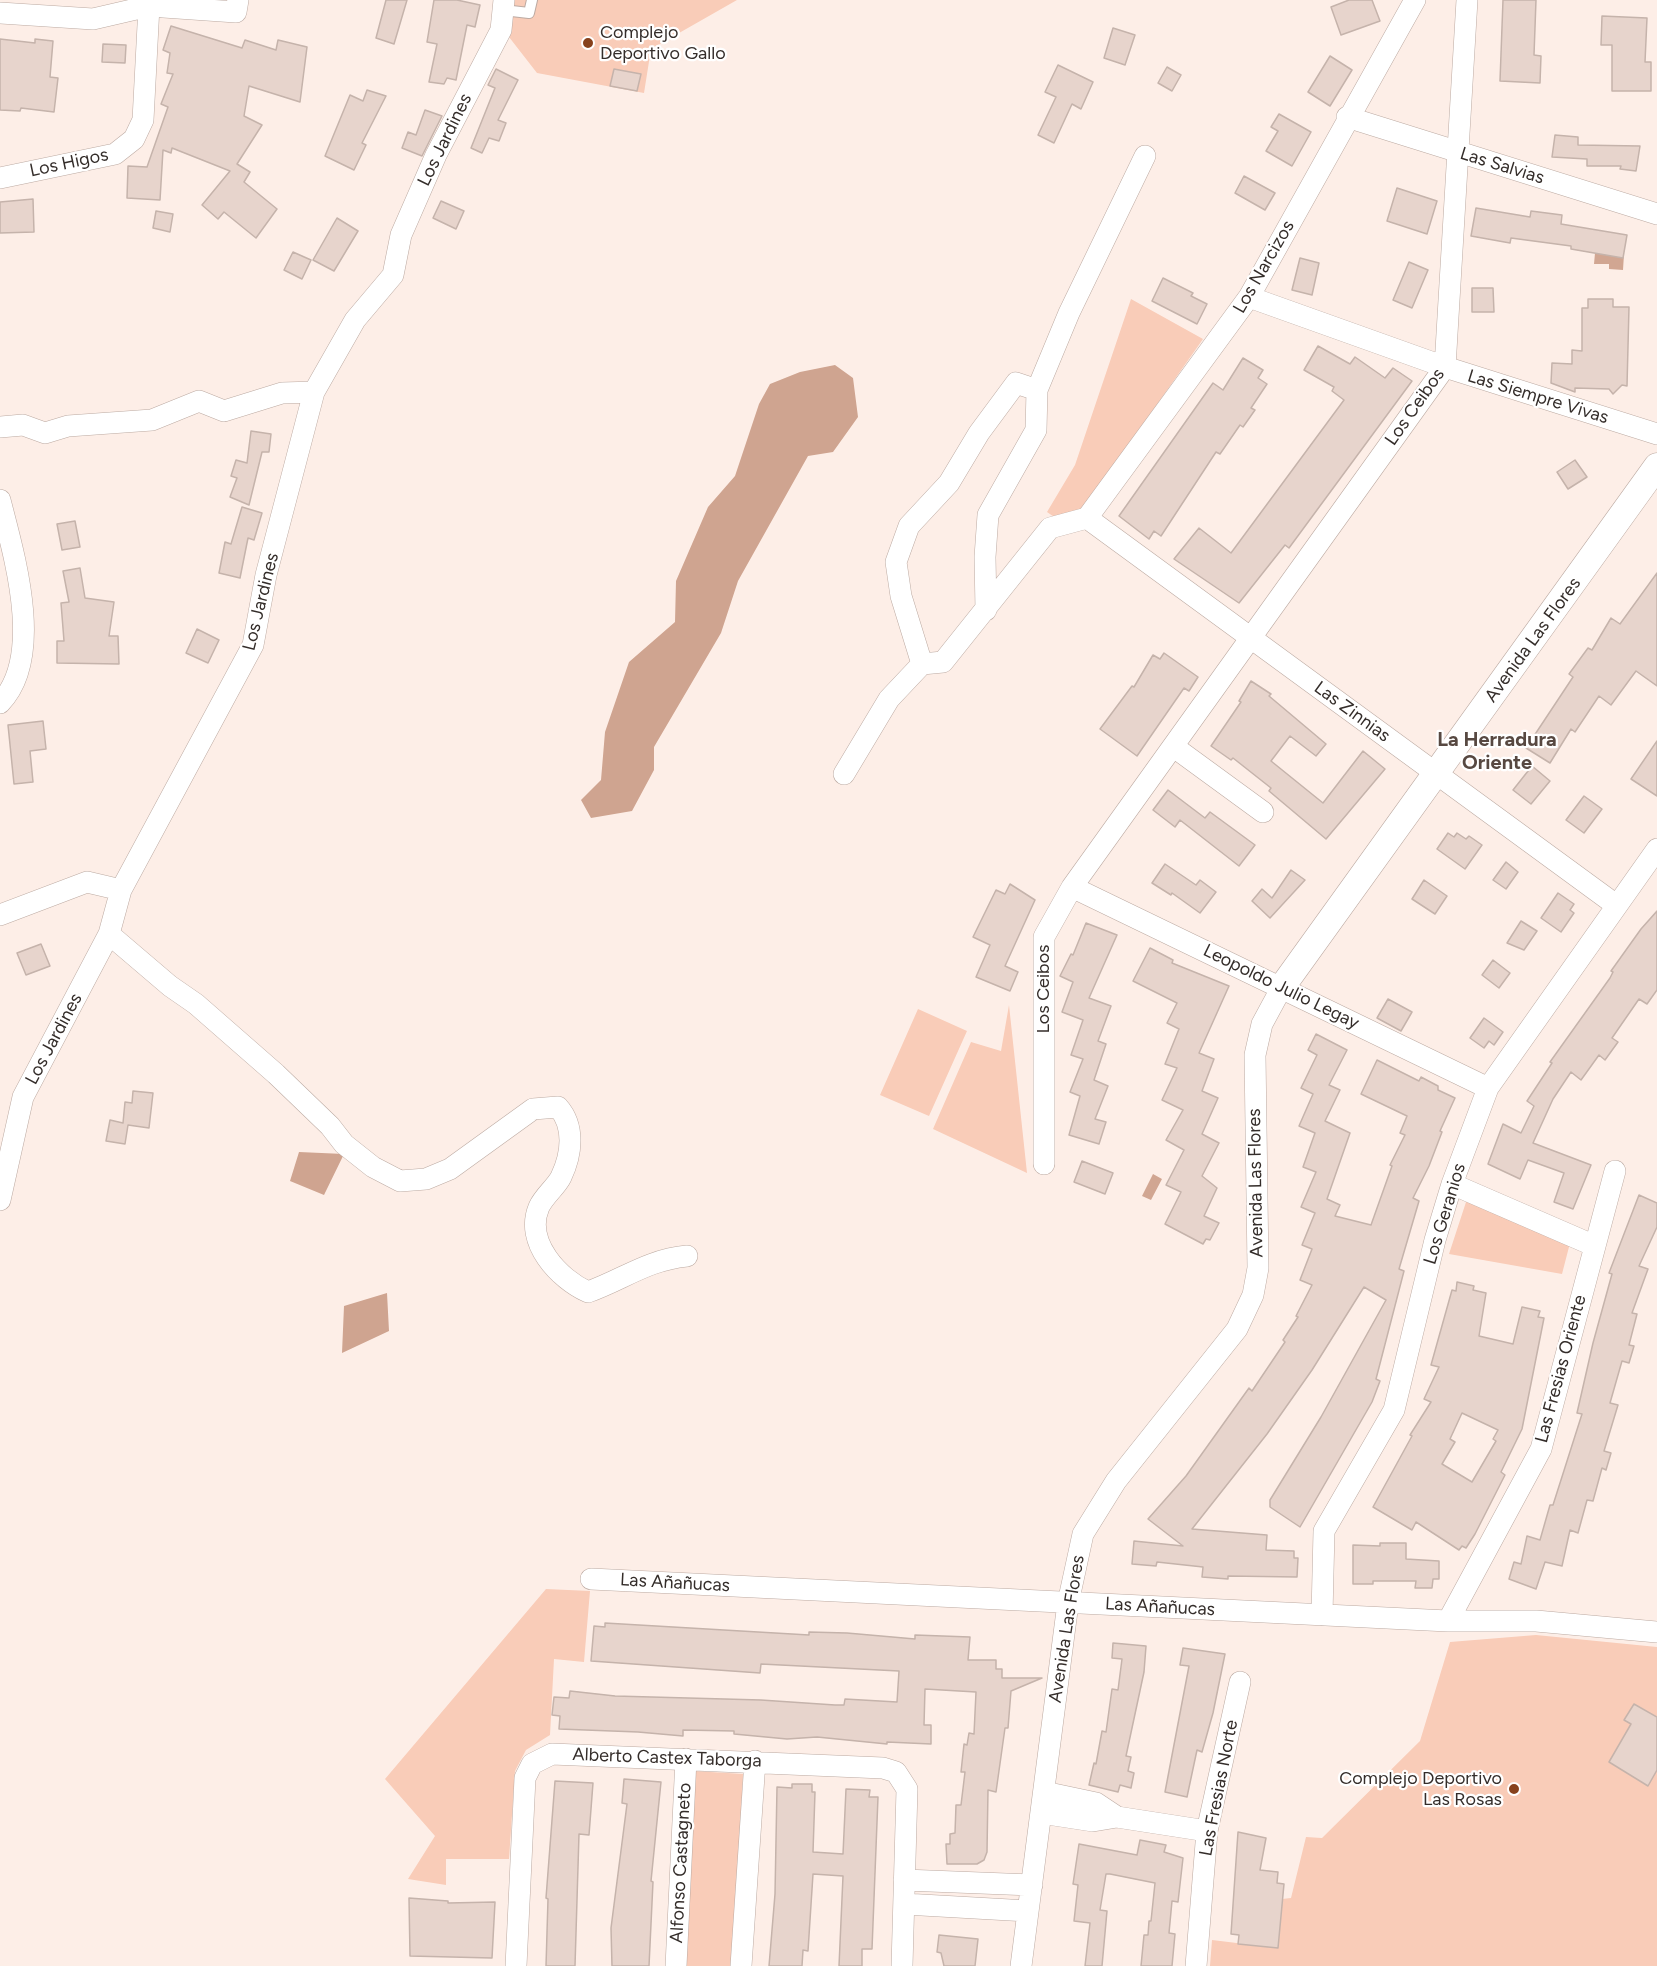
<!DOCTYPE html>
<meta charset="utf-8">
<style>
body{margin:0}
canvas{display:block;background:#fdeee7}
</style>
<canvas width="1657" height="1966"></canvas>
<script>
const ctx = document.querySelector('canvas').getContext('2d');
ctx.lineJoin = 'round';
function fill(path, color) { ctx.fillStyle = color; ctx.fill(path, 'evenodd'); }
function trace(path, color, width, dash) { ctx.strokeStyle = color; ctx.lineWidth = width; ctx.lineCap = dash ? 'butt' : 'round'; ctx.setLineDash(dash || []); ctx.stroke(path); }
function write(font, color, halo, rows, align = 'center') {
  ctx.font = font + ' Figtree,sans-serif'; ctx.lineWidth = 4.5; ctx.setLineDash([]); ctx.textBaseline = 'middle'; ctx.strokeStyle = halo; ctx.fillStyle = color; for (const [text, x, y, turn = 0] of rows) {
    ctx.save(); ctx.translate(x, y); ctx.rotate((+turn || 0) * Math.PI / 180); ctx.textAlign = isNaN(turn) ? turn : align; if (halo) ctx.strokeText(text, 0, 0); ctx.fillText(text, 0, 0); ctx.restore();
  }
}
const green = new Path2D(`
 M 514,0 L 737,0 L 651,49 L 644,93 L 537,73 L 509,37 Z
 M 1131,299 L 1203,339 L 1070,528 L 1047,512 L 1075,465 Z
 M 1009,1005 L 1027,1173 L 933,1129 L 971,1042 L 1001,1051 Z
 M 918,1009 L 967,1031 L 929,1116 L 880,1095 Z
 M 1467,1199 L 1570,1243 L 1562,1274 L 1449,1254 Z
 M 546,1589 L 590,1591 L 584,1662 L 554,1659 L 550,1735 L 526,1750 L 515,1771 L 509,1859 L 446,1859 L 446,1885 L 408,1879 L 435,1836 L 385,1779 Z
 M 1536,1635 L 1657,1647 L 1657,1966 L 1210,1966 L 1212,1940 L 1278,1948 L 1282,1899 L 1291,1898 L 1306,1837 L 1322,1838 L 1420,1741 L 1450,1642 Z
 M 694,1771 L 743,1774 L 734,1966 L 685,1966 Z`);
const forest = new Path2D(`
 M 835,365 L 853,378 L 858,417 L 833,452 L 808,456 L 738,581 L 721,633 L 654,747 L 654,770 L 632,811 L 591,818 L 581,800 L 601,780 L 605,732 L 629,662 L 675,622 L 676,581 L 708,507 L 735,476 L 759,404 L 770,384 L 800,372 Z
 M 299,1152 L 344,1154 L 324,1195 L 290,1181 Z
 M 387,1293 L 389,1331 L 342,1353 L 344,1306 Z`);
const water = new Path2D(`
 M 1595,253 L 1624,254 L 1623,270 L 1609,269 L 1609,264 L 1594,264 Z
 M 1153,1174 L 1162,1179 L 1151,1200 L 1142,1196 Z`);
const building = new Path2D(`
 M 386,0 L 407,0 L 394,44 L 376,38 Z
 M 434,0 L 457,0 L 480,5 L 475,27 L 467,25 L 456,80 L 447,78 L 444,84 L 429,82 L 437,44 L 427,42 Z
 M 1349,0 L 1372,0 L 1380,21 L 1341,35 L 1331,7 Z
 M 1503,0 L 1536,0 L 1534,55 L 1541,56 L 1540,83 L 1500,81 Z
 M 1602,16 L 1647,18 L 1645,62 L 1651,62 L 1651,91 L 1612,91 L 1612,45 L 1601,45 Z
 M 171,26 L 242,48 L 245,40 L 276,50 L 278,40 L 307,47 L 300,102 L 249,86 L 244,116 L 262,125 L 237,164 L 250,172 L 244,182 L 277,209 L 256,238 L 224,212 L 218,219 L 202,205 L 230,171 L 172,148 L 171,153 L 163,150 L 160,200 L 127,198 L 128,166 L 147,167 L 168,107 L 161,104 L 173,74 L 167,73 L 170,53 L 163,50 Z
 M 1113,28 L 1135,35 L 1125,65 L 1104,58 Z
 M 0,39 L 35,43 L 35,39 L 53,41 L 50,77 L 58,78 L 54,112 L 21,108 L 20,111 L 0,110 Z
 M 103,44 L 126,45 L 125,63 L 102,62 Z
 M 1330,56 L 1352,70 L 1330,106 L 1308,92 Z
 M 1058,65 L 1093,82 L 1081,109 L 1072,104 L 1054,143 L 1038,135 L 1056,97 L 1045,92 Z
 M 1167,67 L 1181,75 L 1172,91 L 1158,83 Z
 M 496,69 L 518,80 L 498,120 L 506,123 L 499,141 L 489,138 L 482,153 L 471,148 L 495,88 L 488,85 Z
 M 614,69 L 641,74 L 637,91 L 610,86 Z
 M 367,90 L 386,96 L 362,143 L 366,145 L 354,170 L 325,156 L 350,95 L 363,101 Z
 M 425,110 L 442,116 L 422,156 L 402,148 L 408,132 L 416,135 Z
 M 1279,114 L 1311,132 L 1292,166 L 1266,151 L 1278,131 L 1271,127 Z
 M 1555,135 L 1578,137 L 1578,145 L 1640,146 L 1636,171 L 1620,169 L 1621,166 L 1587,166 L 1587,159 L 1552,157 Z
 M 1244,176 L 1275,193 L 1265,210 L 1235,193 Z
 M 1397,188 L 1437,201 L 1427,234 L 1387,221 Z
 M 33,199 L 34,232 L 0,233 L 0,202 Z
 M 441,201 L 464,211 L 456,229 L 433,218 Z
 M 1476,208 L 1530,217 L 1531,211 L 1562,215 L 1561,224 L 1627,235 L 1623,258 L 1571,249 L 1571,246 L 1511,238 L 1510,243 L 1471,236 Z
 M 156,211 L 173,214 L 170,232 L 153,228 Z
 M 337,218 L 358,231 L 334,271 L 313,260 Z
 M 293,252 L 311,260 L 302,279 L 284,270 Z
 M 1300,258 L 1319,263 L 1312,295 L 1292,290 Z
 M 1409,262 L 1428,270 L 1412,308 L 1393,300 Z
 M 1163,278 L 1193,293 L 1191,296 L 1207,304 L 1197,324 L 1152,301 Z
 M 1472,288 L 1493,288 L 1494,312 L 1472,312 Z
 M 1588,299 L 1613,299 L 1613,307 L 1629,307 L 1627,386 L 1622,385 L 1613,394 L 1609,389 L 1575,388 L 1575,392 L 1551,383 L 1552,363 L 1572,364 L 1572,350 L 1582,351 L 1582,308 L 1588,308 Z
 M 1318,346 L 1350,364 L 1355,357 L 1385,378 L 1393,368 L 1412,381 L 1289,548 L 1285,545 L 1239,603 L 1174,559 L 1199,528 L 1231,553 L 1344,400 L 1332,391 L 1334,387 L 1304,370 Z
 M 1243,358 L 1263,370 L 1258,378 L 1267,384 L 1251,408 L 1255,410 L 1243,427 L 1240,425 L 1220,454 L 1216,452 L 1161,536 L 1154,531 L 1149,539 L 1119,516 L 1213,383 L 1223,390 Z
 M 251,431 L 271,434 L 269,452 L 262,452 L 249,505 L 230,497 L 237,478 L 231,476 L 236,460 L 247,463 Z
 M 1575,460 L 1587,477 L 1568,489 L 1557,472 Z
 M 242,507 L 262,513 L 254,540 L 248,538 L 240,578 L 219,573 L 225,542 L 231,544 Z
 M 75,521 L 80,547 L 62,550 L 57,524 Z
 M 80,568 L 85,598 L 114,602 L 109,636 L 118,636 L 119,664 L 57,663 L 57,641 L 64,641 L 61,603 L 69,602 L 63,571 Z
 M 1657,573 L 1657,686 L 1636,671 L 1611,705 L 1599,696 L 1575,732 L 1571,729 L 1550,763 L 1526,748 L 1573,677 L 1569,674 L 1588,648 L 1592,650 L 1611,618 L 1620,624 Z
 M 197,629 L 219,640 L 208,663 L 186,653 Z
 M 1164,653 L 1198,677 L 1189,691 L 1184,688 L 1137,756 L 1100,729 L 1132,686 L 1134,687 L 1153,655 L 1160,659 Z
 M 1251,681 L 1271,694 L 1269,696 L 1326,744 L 1316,756 L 1290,736 L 1271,761 L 1323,803 L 1363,751 L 1385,769 L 1326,839 L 1269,791 L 1271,788 L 1233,758 L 1231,760 L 1211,746 L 1241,702 L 1239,701 Z
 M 43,721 L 46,749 L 30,751 L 33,782 L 14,784 L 8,725 Z
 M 1657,741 L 1657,796 L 1631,779 Z
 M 1532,766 L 1550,781 L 1531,804 L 1513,790 Z
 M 1168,790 L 1205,818 L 1210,812 L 1255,845 L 1239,866 L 1180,820 L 1175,827 L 1153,810 Z
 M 1584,796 L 1602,809 L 1584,833 L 1566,820 Z
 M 1448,833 L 1454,837 L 1457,833 L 1466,839 L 1469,836 L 1482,845 L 1465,869 L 1437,849 Z
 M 1506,862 L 1518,872 L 1506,889 L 1493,880 Z
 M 1165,864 L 1196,885 L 1200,880 L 1216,892 L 1200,913 L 1172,893 L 1171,895 L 1152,883 Z
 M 1291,870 L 1305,880 L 1270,918 L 1252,901 L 1262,889 L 1272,898 Z
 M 1424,880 L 1447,896 L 1435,914 L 1412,899 Z
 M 1010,884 L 1035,900 L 1005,966 L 1018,972 L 1010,991 L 976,977 L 990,945 L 973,937 L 996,890 L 1005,894 Z
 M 1558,893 L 1574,904 L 1570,910 L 1574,913 L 1561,932 L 1541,918 Z
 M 1657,911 L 1657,990 L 1647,1004 L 1639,999 L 1612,1038 L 1618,1042 L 1605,1060 L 1599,1055 L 1581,1080 L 1571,1072 L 1553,1099 L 1533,1143 L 1591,1165 L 1573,1209 L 1554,1202 L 1564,1173 L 1528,1160 L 1520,1179 L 1488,1164 L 1503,1124 L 1521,1133 L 1534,1106 L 1527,1101 L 1552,1063 L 1550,1062 L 1610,978 L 1613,972 L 1611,971 L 1641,929 Z
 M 1521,921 L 1537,931 L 1524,950 L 1507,943 Z
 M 1086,923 L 1117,935 L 1089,998 L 1111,1006 L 1098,1041 L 1106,1044 L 1094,1080 L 1108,1086 L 1095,1119 L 1106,1122 L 1099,1144 L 1069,1135 L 1080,1096 L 1070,1092 L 1083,1059 L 1071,1055 L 1083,1020 L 1062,1012 L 1073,982 L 1060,976 L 1071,954 L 1073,955 Z
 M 41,944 L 50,966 L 26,975 L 17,953 Z
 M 1150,948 L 1173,960 L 1172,963 L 1229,986 L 1199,1053 L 1214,1059 L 1202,1091 L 1218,1098 L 1202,1134 L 1219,1143 L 1202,1176 L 1217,1188 L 1204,1216 L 1219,1223 L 1210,1240 L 1206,1239 L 1203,1244 L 1165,1224 L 1181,1192 L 1166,1185 L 1184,1150 L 1166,1140 L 1183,1110 L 1162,1100 L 1177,1068 L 1165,1064 L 1179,1029 L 1167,1023 L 1177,1003 L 1133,981 Z
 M 1493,960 L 1510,973 L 1499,988 L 1482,975 Z
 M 1388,999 L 1412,1012 L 1401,1031 L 1377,1018 Z
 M 1484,1018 L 1503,1032 L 1494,1045 L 1489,1041 L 1484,1048 L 1470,1038 Z
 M 1316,1034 L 1347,1050 L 1329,1085 L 1340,1090 L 1325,1121 L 1350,1133 L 1327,1199 L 1340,1205 L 1335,1216 L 1371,1225 L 1392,1166 L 1390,1165 L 1405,1135 L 1400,1133 L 1407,1116 L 1361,1094 L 1377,1060 L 1419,1081 L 1421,1077 L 1438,1086 L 1438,1090 L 1455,1098 L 1440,1131 L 1442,1132 L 1429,1166 L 1413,1198 L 1419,1201 L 1399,1269 L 1404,1271 L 1376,1379 L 1380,1381 L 1372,1402 L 1300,1527 L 1270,1507 L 1270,1500 L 1321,1417 L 1386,1300 L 1364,1287 L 1312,1370 L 1267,1434 L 1192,1529 L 1267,1535 L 1266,1550 L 1294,1551 L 1294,1558 L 1298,1558 L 1297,1577 L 1228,1576 L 1228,1579 L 1202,1577 L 1203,1567 L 1157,1562 L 1156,1566 L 1132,1564 L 1134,1541 L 1183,1546 L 1148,1519 L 1186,1476 L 1249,1388 L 1252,1391 L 1285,1342 L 1283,1340 L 1298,1317 L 1296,1316 L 1312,1285 L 1300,1280 L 1312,1249 L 1302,1245 L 1315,1213 L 1301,1207 L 1316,1172 L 1303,1167 L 1315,1133 L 1299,1126 L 1313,1094 L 1301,1088 L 1317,1055 L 1308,1050 Z
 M 133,1091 L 153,1093 L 149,1128 L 128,1125 L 125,1144 L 106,1141 L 110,1120 L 123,1123 L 125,1102 L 132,1103 Z
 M 1082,1161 L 1113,1173 L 1105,1194 L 1074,1182 Z
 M 1639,1195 L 1657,1203 L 1657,1227 L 1639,1266 L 1648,1269 L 1632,1313 L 1637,1314 L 1629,1345 L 1634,1346 L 1629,1363 L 1622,1361 L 1610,1403 L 1618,1405 L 1604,1451 L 1611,1453 L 1606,1470 L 1602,1468 L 1593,1501 L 1587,1500 L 1578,1533 L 1570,1530 L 1562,1566 L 1545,1562 L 1536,1589 L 1509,1579 L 1514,1562 L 1521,1564 L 1527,1536 L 1540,1540 L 1550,1505 L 1553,1505 L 1582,1414 L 1577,1413 L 1593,1343 L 1612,1274 L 1609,1273 Z
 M 1457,1282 L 1474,1286 L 1473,1290 L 1486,1293 L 1479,1336 L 1513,1344 L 1522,1307 L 1540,1311 L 1538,1317 L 1544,1318 L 1522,1429 L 1501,1472 L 1505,1475 L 1475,1534 L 1466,1548 L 1462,1546 L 1459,1550 L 1416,1522 L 1412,1530 L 1373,1507 L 1412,1436 L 1410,1435 L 1431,1402 L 1424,1399 L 1439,1367 L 1431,1365 L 1452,1290 L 1456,1291 ZM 1462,1413 L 1498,1430 L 1493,1439 L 1496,1441 L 1472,1482 L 1442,1464 L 1455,1442 L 1450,1439 Z
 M 1380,1543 L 1406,1543 L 1406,1559 L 1439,1561 L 1439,1579 L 1433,1579 L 1432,1588 L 1415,1588 L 1416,1581 L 1373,1581 L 1373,1584 L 1353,1584 L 1353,1545 L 1380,1546 Z
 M 605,1623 L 809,1635 L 809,1632 L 847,1633 L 915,1639 L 915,1635 L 970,1637 L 968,1660 L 996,1660 L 996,1669 L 1002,1669 L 1002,1678 L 1042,1678 L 1011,1691 L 1008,1728 L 1005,1728 L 996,1792 L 988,1790 L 987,1852 L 984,1860 L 977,1864 L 947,1864 L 946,1844 L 950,1844 L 950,1834 L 955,1833 L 956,1805 L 961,1805 L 965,1772 L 961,1772 L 964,1744 L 967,1745 L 969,1733 L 974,1734 L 976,1692 L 925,1689 L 924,1725 L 931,1725 L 931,1744 L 887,1742 L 887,1744 L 817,1737 L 787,1739 L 734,1734 L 734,1731 L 683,1730 L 683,1736 L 638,1732 L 559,1729 L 560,1716 L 552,1715 L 554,1697 L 569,1698 L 570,1691 L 615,1696 L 761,1700 L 835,1705 L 844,1705 L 845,1699 L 897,1702 L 899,1671 L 761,1664 L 760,1673 L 591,1661 L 594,1626 L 605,1627 Z
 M 1113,1643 L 1146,1646 L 1144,1672 L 1126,1756 L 1131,1757 L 1128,1771 L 1134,1773 L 1131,1788 L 1120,1785 L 1118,1792 L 1089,1785 L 1094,1763 L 1096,1764 L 1102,1731 L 1106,1732 L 1112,1689 L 1118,1690 L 1122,1659 L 1112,1658 Z
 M 1183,1648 L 1225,1654 L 1213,1713 L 1202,1752 L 1197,1750 L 1187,1797 L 1165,1792 L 1189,1666 L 1180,1665 Z
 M 1634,1704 L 1657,1717 L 1657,1770 L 1648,1786 L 1609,1762 L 1631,1724 L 1624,1720 Z
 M 624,1779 L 661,1782 L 651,1881 L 653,1882 L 649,1966 L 612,1966 L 611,1928 L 627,1804 L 622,1803 Z
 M 555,1781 L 593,1783 L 589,1835 L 579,1834 L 575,1966 L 546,1966 L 548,1899 L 546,1898 Z
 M 792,1784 L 812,1784 L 812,1792 L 815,1792 L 813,1852 L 843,1854 L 846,1789 L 870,1790 L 869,1797 L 878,1797 L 872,1949 L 862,1949 L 862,1966 L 839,1966 L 843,1876 L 813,1874 L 808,1951 L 803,1950 L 802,1966 L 769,1966 L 775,1894 L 777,1787 L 792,1788 Z
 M 1238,1832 L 1266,1838 L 1260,1870 L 1278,1872 L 1277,1883 L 1284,1884 L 1278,1948 L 1238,1944 L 1239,1935 L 1231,1934 Z
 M 1140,1840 L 1166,1845 L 1164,1852 L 1183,1858 L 1178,1902 L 1172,1901 L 1169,1933 L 1175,1934 L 1172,1966 L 1141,1966 L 1144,1935 L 1148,1935 L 1149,1921 L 1151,1921 L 1155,1883 L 1110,1874 L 1106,1874 L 1100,1910 L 1107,1911 L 1102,1966 L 1085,1966 L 1090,1923 L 1074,1921 L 1078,1885 L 1073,1884 L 1079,1844 L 1137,1855 Z
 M 409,1898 L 448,1901 L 448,1903 L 495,1902 L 492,1958 L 410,1956 Z
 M 939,1935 L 978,1939 L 975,1966 L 944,1966 L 941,1953 L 937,1952 Z`);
const service = new Path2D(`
 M 503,10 L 529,13 L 532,0`);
const minor = new Path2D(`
 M 0,13 L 93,19 L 149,6 L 236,12 L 238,0
 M 1347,117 L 1657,214
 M 0,178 L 115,154 L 134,139 L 143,120 L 149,6 L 145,0
 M 1249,297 L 1445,367 L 1657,434
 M 0,427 L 23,425 L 45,433 L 68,426 L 152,420 L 199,401 L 224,411 L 282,393 L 314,392
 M 0,500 C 14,555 45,657 0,703
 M 1087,518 L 1050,528 L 943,662 L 922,664 L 901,596 L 896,562 L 909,526 L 949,483 L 979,433 L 1016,383 L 1037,390 L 1069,313 L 1145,156
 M 1087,518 L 1616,905
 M 1087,518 L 1249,297 L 1415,0
 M 986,610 L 985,557 L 988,515 L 1036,430 L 1037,390
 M 1174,747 L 1263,812
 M 844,774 L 889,699 L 922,664
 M 1072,887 L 1488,1088
 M 0,915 L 87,882 L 121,890
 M 109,934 L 170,986 L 196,1004 L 276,1074 L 330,1126 L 344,1144 L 373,1167 L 400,1181 L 426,1179 L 450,1169 L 533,1109 L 558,1107 C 575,1126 572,1154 561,1177 C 556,1187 544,1196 539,1207 C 524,1242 559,1279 588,1292 C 624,1279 647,1260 687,1256
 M 1044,1164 L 1044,937 L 1072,887 L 1445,367 L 1467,0
 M 1452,1184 L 1595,1246
 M 0,1200 L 23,1097 L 109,934 L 121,890 L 253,645 L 266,575 L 314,392 L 355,320 L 393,275 L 401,235 L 436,155 L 501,30 L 504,0
 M 591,1579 L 1448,1621 L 1536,1621 L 1657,1632
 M 1322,1615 L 1324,1531 L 1394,1410 L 1435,1240 L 1452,1184 L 1488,1088 L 1657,849
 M 1448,1621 L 1541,1449 L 1615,1171
 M 1044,1792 L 1096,1803 L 1117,1817
 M 1041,1813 L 1093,1821 L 1117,1817 L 1207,1831
 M 904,1880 L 1032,1885
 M 904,1904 L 1028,1911
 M 516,1966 L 525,1778 L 532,1764 L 552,1754 L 883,1768 L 896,1772 L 907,1789 L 902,1966
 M 676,1966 L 686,1759
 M 741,1966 L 755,1761
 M 1021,1966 L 1068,1603 L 1083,1534 L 1116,1481 L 1237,1329 L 1253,1295 L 1258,1268 L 1255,1055 L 1262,1024 L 1282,987
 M 1196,1966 L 1207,1831 L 1240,1682`);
const tertiary = new Path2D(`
 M 1282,987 L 1657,466`);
const markers = [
 [588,43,6,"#87411c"],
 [1514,1789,6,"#87411c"]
];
const poiNames = [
 ["Complejo",600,33],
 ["Deportivo Gallo",600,54],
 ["Complejo Deportivo",1502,1779,"right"],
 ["Las Rosas",1502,1800,"right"]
];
const streetNames = [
 ["Los Jardines",445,140,-64],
 ["Los Higos",69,163,-12],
 ["Las Salvias",1502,166,17],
 ["Los Narcizos",1264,267,-60],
 ["Las Siempre Vivas",1538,397,17],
 ["Los Ceibos",1415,407,-55],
 ["Los Jardines",261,602,-76],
 ["Avenida Las Flores",1533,640,-54],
 ["Las Zinnias",1352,712,36],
 ["Leopoldo Julio Legay",1281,987,26],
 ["Los Ceibos",1044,989,-90],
 ["Los Jardines",54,1039,-62],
 ["Avenida Las Flores",1256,1183,-91],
 ["Los Geranios",1445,1214,-73],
 ["Las Fresias Oriente",1561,1369,-75],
 ["Las Añañucas",675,1583,3],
 ["Las Añañucas",1160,1607,3],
 ["Avenida Las Flores",1067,1629,-81],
 ["Alberto Castex Taborga",667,1758,2],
 ["Las Fresias Norte",1219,1788,-79],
 ["Alfonso Castagneto",681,1863,-87]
];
const neighbourhoodNames = [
 ["La Herradura",1497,740],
 ["Oriente",1497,763]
];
fill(green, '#f9ccb8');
fill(forest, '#cfa490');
fill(water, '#d1a692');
fill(building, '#e7d4cc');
trace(building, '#c5b3ab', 1.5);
trace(service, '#bcaaa2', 12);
trace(minor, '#bcaaa2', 22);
trace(tertiary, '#bcaaa2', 27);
trace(service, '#fff', 10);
trace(minor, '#fff', 21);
trace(tertiary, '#fff', 26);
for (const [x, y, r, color] of markers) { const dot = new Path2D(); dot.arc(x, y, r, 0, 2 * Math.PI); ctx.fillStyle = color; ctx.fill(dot); trace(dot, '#fff', 2); }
write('18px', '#342d2a', '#fff', poiNames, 'left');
write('18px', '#342d2a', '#fff', streetNames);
write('bold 20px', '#574841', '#fff', neighbourhoodNames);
</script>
